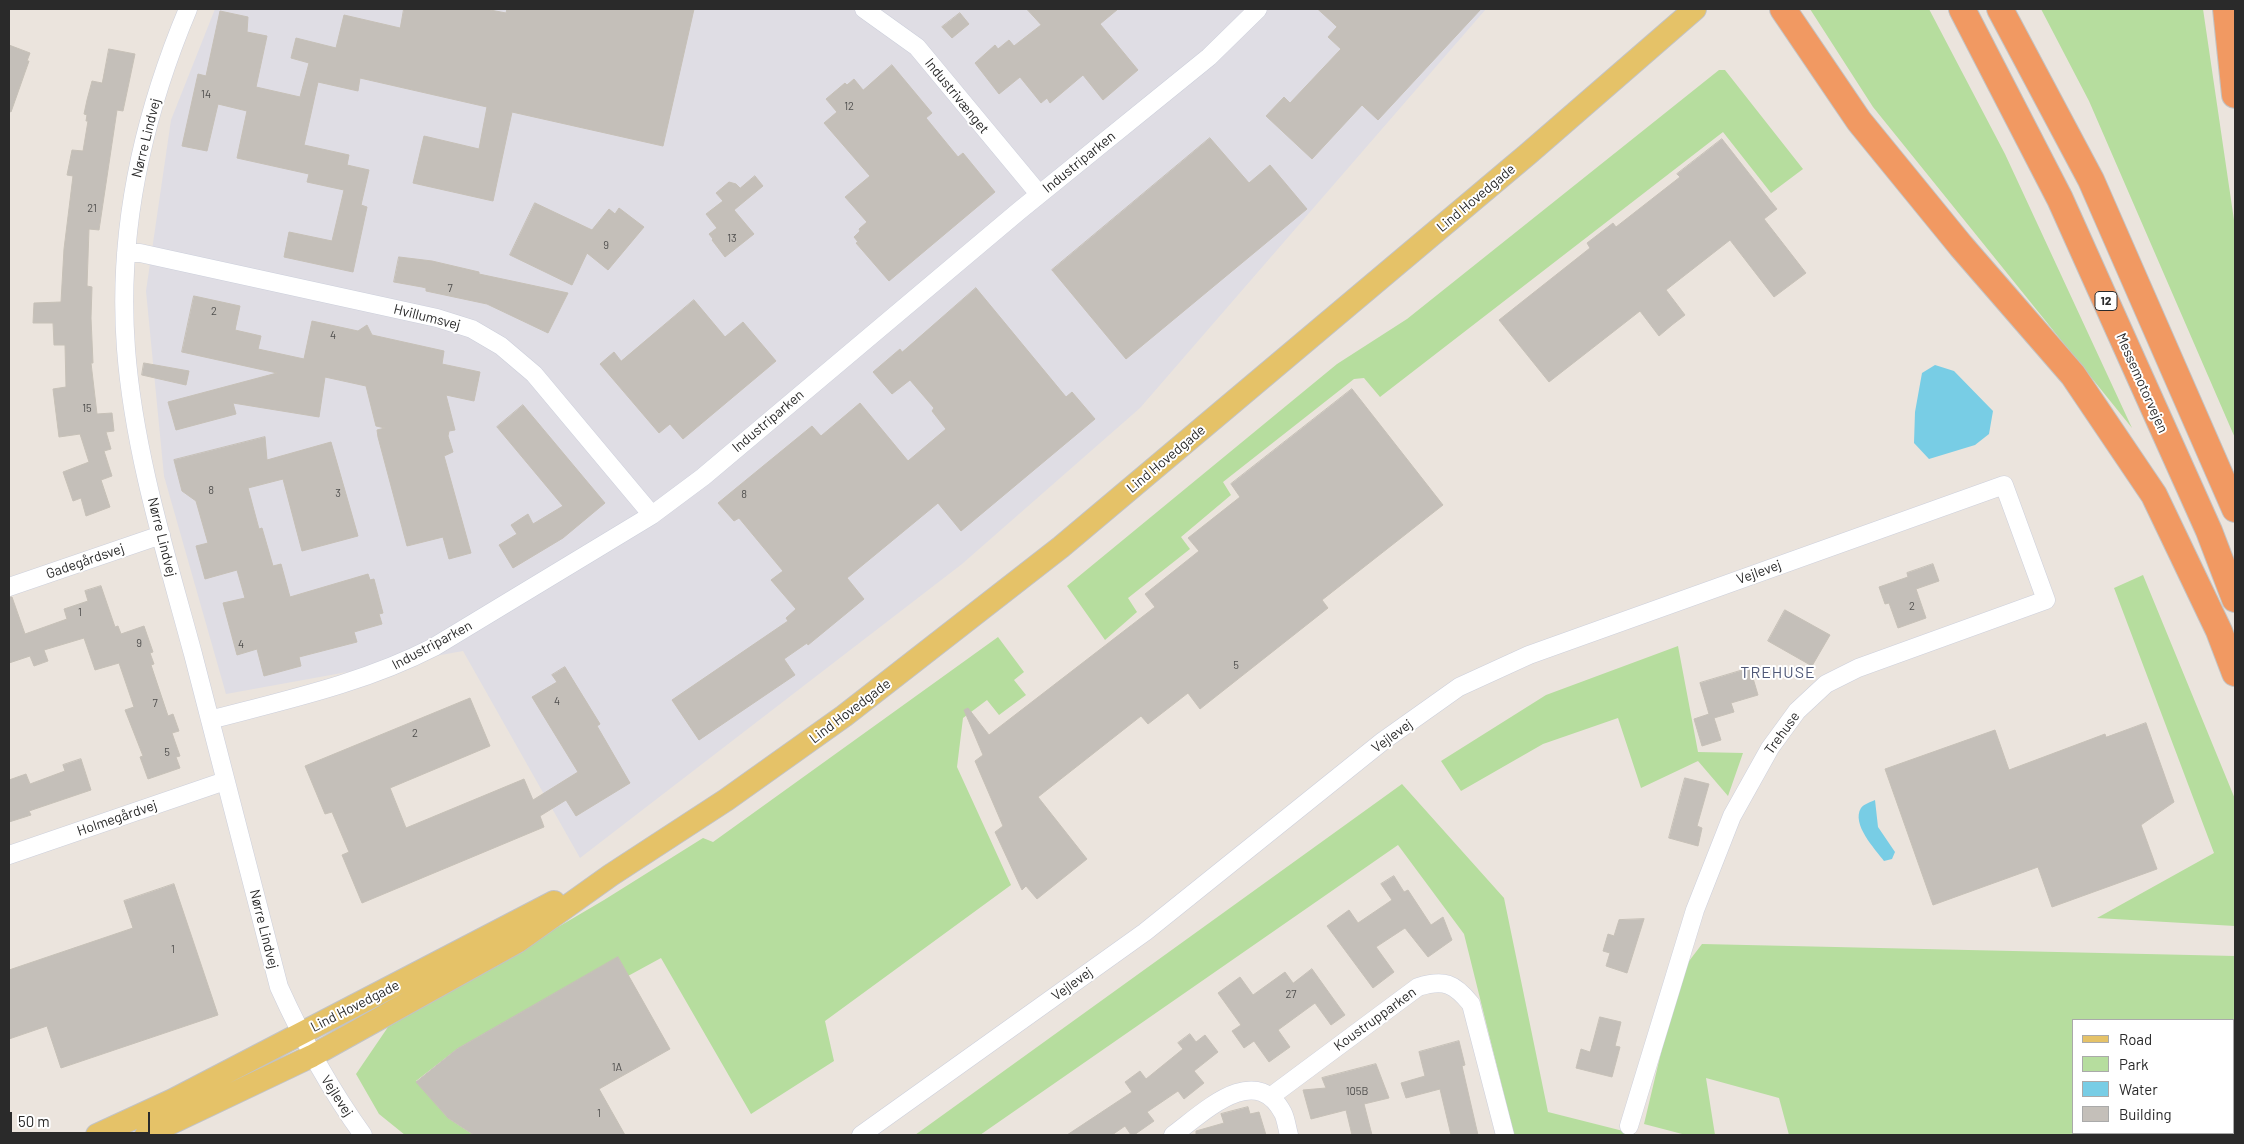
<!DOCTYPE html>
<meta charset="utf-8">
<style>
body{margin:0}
#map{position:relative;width:2244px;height:1144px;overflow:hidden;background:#ebe4dd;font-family:Barlow,sans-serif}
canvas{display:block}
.frame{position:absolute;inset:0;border:10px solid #2a2a2a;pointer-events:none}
.legend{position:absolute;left:2072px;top:1019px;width:162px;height:115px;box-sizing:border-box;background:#fff;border:1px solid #aaa;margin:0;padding:6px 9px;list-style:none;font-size:15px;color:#2a2a2a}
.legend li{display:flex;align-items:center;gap:10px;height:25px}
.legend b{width:25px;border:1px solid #aaa}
.scale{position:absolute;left:10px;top:1112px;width:140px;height:22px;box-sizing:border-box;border:2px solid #2a2a2a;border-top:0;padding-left:6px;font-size:15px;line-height:18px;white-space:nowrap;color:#2a2a2a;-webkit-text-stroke:4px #fff;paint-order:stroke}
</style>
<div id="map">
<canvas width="2244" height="1144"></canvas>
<div class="frame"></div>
<ul class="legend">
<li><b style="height:6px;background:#e5c268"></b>Road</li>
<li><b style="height:14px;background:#b6dd9e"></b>Park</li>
<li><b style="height:14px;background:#78cde5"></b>Water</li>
<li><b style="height:14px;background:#c4bfb9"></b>Building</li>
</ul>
<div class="scale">50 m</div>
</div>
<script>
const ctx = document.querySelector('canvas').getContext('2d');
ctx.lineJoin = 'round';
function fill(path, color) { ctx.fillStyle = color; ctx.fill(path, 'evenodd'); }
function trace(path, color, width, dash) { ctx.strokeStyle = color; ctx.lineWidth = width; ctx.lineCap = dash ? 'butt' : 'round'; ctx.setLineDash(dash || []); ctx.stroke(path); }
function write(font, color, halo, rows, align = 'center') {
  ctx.font = font + ' Barlow,sans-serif'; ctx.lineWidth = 4; ctx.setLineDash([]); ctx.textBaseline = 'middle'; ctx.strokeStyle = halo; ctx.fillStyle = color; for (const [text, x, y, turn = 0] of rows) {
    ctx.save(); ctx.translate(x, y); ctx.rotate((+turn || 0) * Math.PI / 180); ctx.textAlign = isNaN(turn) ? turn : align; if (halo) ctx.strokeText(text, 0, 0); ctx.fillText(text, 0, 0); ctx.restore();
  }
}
const industrial = new Path2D(`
 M 215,9 L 1486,9 L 1140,408 L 962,564 L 580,858 L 463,651 L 226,694 L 164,476 L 146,291 L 171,120 Z`);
const green = new Path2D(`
 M 1810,9 L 1929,9 L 2005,154 L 2132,428 L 1873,107 Z
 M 2041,9 L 2203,9 L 2235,227 L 2235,438 L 2089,101 Z
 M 1719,70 L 1725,70 L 1803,169 L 1771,193 L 1723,132 L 1380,397 L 1364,378 L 1354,379 L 1223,482 L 1231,495 L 1181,537 L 1190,549 L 1128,598 L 1137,612 L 1105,640 L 1067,586 L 1337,364 L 1407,319 Z
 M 2143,575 L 2235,799 L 2235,926 L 2097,918 L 2214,853 L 2114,588 Z
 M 998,637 L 1024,672 L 1014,680 L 1026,695 L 999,715 L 987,700 L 963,718 L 957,767 L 1011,885 L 825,1021 L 834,1061 L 751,1114 L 661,958 L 628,976 L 618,958 L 457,1049 L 416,1081 L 448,1118 L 472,1134 L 471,1135 L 405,1135 L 379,1114 L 356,1074 L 388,1027 L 604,900 L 703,838 L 713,842 Z
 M 1678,646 L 1698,752 L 1743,753 L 1728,796 L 1698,761 L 1641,788 L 1618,718 L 1543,744 L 1461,791 L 1441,761 L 1546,695 Z
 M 1402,784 L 1504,898 L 1548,1112 L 1639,1135 L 1514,1135 L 1464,934 L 1398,845 L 980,1135 L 915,1135 Z
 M 1702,944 L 2235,956 L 2235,1135 L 1789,1135 L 1779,1098 L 1706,1078 L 1715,1135 L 1686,1135 L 1644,1124 L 1680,973 ZM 2073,1020 L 2233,1020 L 2233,1133 L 2073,1133 Z`);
const water = new Path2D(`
 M 1935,365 L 1954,371 L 1993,411 L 1989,434 L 1975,445 L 1929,459 L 1914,443 L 1915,412 L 1922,373 Z
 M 1875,800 L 1878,827 L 1895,852 L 1892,859 L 1884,861 C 1875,849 1851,824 1861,808 C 1864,804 1871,802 1875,800 Z`);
const building = new Path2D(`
 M 404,9 L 485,9 L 506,13 L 507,9 L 694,9 L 663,146 L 512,112 L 493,201 L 413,183 L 424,136 L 479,149 L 487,107 L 360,78 L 358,91 L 318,82 L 304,145 L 349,155 L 347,165 L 369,170 L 361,205 L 367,207 L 353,272 L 284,257 L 289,232 L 332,241 L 344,190 L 307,182 L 309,174 L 237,158 L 247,111 L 218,104 L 207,151 L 182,146 L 198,74 L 206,76 L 220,11 L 248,17 L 247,32 L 267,36 L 256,87 L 300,97 L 309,63 L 291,58 L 296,38 L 336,48 L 344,15 L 400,28 Z
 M 1027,9 L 1118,9 L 1100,24 L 1138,70 L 1103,100 L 1083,75 L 1050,103 L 1047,98 L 1041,103 L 1020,77 L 999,94 L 975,63 L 995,45 L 998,49 L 1009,40 L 1014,46 L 1041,25 Z
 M 1318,9 L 1481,9 L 1378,120 L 1362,105 L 1312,159 L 1266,116 L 1284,97 L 1290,103 L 1341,49 L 1328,37 L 1337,27 Z
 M 960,13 L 969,24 L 952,38 L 942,27 Z
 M 9,45 L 30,53 L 27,61 L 29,61 L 11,112 L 9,111 Z
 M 109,49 L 135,54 L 123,111 L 117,110 L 99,230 L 89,229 L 87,286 L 92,287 L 91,318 L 93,363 L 91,363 L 97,414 L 112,413 L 114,431 L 106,432 L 111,449 L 104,451 L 112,476 L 101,480 L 110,507 L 86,516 L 81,498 L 73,501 L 63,472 L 89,462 L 80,434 L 59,437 L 53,389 L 66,387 L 65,345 L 54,345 L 53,323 L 33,323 L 34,303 L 61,302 L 64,249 L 73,176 L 67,175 L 72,150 L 83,151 L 88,121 L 86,121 L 87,115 L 84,114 L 87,100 L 92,81 L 102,83 Z
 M 892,65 L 932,113 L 926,118 L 958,157 L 963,153 L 995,192 L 889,281 L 856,243 L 858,242 L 854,237 L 860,231 L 859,229 L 867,222 L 845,197 L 870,176 L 824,123 L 837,112 L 826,99 L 845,83 L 847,85 L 854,79 L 863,90 Z
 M 1210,138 L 1249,183 L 1270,165 L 1307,209 L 1126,359 L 1052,270 Z
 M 1722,139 L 1777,209 L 1764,219 L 1806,273 L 1774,297 L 1730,240 L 1666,290 L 1685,315 L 1672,325 L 1659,336 L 1640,311 L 1549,382 L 1499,320 L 1590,248 L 1587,243 L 1613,223 L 1616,227 L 1680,177 L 1677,174 Z
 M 755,176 L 763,186 L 734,210 L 754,234 L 725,257 L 712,240 L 713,239 L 709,234 L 717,228 L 706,214 L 723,201 L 716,193 L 729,182 L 736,184 L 740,188 Z
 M 535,203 L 592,230 L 609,209 L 615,214 L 619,208 L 644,227 L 608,270 L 587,253 L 572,285 L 510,255 Z
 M 399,257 L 432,261 L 479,272 L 479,274 L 568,293 L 548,333 L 487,304 L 426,291 L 426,288 L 422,287 L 394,282 Z
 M 976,288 L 1066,397 L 1072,392 L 1095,419 L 961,531 L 938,503 L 847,578 L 864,599 L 808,645 L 807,643 L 784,659 L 795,675 L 699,740 L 672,700 L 788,621 L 786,618 L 796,609 L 771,580 L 783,571 L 739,518 L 734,521 L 718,503 L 812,426 L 821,436 L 860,403 L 908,461 L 946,429 L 932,411 L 934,408 L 910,380 L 892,394 L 873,372 L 900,349 L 902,352 Z
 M 194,296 L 240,306 L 235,330 L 261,336 L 258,349 L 304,359 L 312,321 L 358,331 L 367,325 L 372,335 L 444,351 L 442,364 L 480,372 L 474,401 L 446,395 L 455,430 L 449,431 L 448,436 L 453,452 L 444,456 L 471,553 L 449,559 L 443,537 L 407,546 L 378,437 L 377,430 L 385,428 L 376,426 L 366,386 L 325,377 L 319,417 L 233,403 L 236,414 L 176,430 L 168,402 L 277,373 L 182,352 Z
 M 694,300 L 725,337 L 743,322 L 776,361 L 683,439 L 670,424 L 659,433 L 600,364 L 614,352 L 621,361 Z
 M 144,363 L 189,371 L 186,385 L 142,375 Z
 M 1352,389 L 1443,505 L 1322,600 L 1328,608 L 1200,709 L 1188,693 L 1148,724 L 1141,716 L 1038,797 L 1087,859 L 1037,899 L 1026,886 L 1022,890 L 995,832 L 1003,826 L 975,761 L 983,755 L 964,710 L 968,708 L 989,735 L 1155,607 L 1145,594 L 1199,551 L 1188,538 L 1240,497 L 1231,484 Z
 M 523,405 L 605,503 L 563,538 L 513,568 L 499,545 L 517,534 L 511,525 L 528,514 L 533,524 L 563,506 L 497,427 Z
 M 265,437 L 267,460 L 331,442 L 358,536 L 302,551 L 283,479 L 248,488 L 259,529 L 262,528 L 273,566 L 281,564 L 290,597 L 368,574 L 370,580 L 374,579 L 383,613 L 379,614 L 382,624 L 354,632 L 357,642 L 299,657 L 301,666 L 264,676 L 257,649 L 237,655 L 223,603 L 245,598 L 237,570 L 205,579 L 196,546 L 208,543 L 196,501 L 182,491 L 174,460 Z
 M 1933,564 L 1939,581 L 1916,589 L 1926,618 L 1898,628 L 1889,603 L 1885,604 L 1879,587 L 1908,577 L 1907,573 Z
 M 101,586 L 115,627 L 118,626 L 121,634 L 144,626 L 153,652 L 150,653 L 154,664 L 151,665 L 168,716 L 173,714 L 179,731 L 172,733 L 180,756 L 176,757 L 180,768 L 148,779 L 140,757 L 143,756 L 125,710 L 134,707 L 119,663 L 95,670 L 84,638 L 44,650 L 48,661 L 34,666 L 30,656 L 9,663 L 9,597 L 12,597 L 25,634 L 67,619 L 64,609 L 88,601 L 85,591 Z
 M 1785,610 L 1830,635 L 1812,666 L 1768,641 Z
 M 565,667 L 600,724 L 597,726 L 630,783 L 576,816 L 566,800 L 540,816 L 544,827 L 362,903 L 342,855 L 349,852 L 332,812 L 325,814 L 305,766 L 470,698 L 490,746 L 390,788 L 406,828 L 524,779 L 533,800 L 578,772 L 532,697 L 557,682 L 552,675 Z
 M 1750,668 L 1758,695 L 1731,703 L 1734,712 L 1714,718 L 1721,740 L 1702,746 L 1694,719 L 1709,714 L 1700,683 Z
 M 2146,723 L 2174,802 L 2141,825 L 2157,869 L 2052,907 L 2038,867 L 1933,905 L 1885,769 L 1995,730 L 2009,770 L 2105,734 L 2106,737 Z
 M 81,759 L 91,790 L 29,811 L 31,815 L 9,822 L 9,780 L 26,774 L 30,784 L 65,771 L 63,765 Z
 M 1685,778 L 1709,784 L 1697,826 L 1702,828 L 1698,846 L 1669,838 Z
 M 1394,876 L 1404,892 L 1408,890 L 1431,925 L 1443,917 L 1452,940 L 1428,957 L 1405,928 L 1376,947 L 1394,972 L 1373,988 L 1327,926 L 1349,910 L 1358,923 L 1392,900 L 1381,884 Z
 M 174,884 L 218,1015 L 61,1068 L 47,1026 L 9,1039 L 9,970 L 133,928 L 124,901 Z
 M 1644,919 L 1627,973 L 1606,966 L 1610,953 L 1603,951 L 1608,934 L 1614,936 L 1619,920 Z
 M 618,957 L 670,1049 L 599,1089 L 625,1135 L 474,1135 L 448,1118 L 416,1082 L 457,1049 Z
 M 1312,969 L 1345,1015 L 1331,1025 L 1315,1003 L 1278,1030 L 1290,1047 L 1269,1062 L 1254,1041 L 1244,1048 L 1232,1031 L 1241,1025 L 1218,993 L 1240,977 L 1253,995 L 1285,972 L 1293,983 Z
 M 1600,1017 L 1621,1022 L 1615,1046 L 1620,1047 L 1612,1077 L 1576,1068 L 1581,1049 L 1590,1052 Z
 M 1190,1034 L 1196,1042 L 1205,1035 L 1218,1052 L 1194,1071 L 1204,1083 L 1184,1099 L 1178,1091 L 1147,1112 L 1154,1121 L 1134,1135 L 1131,1135 L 1125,1126 L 1112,1135 L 1067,1135 L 1132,1092 L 1125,1082 L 1140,1071 L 1146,1079 L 1183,1049 L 1178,1043 Z
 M 1459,1041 L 1465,1065 L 1462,1066 L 1478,1135 L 1451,1135 L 1440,1089 L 1406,1098 L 1401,1083 L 1425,1076 L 1419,1052 Z
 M 1376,1064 L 1389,1098 L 1364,1104 L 1372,1135 L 1352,1135 L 1346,1110 L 1311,1119 L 1303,1090 L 1326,1088 L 1322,1078 Z
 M 1248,1107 L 1250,1114 L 1259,1112 L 1266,1135 L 1196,1135 L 1196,1131 L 1224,1123 L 1221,1114 Z`);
const minor = new Path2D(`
 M 188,9 C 143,116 117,231 126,349 C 134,453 166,554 193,654 C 222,765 251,876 279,987 C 303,1040 329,1088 363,1135
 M 864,9 L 917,47 L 1039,194
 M 126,253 L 140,253 L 437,318 L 472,329 L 501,346 L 534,374 L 652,515
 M 9,587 L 161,535
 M 210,720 C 286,700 364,683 434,647 L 652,515 L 703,477 L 1019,211 L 1209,57 L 1258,9
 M 9,855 L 225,781
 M 1270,1097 L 1418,987 C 1444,979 1454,983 1471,1004 L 1505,1135
 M 861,1135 L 1145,932 L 1383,741 L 1459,687 L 1529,655 L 2004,485 L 2046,600 L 1858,668 L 1826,684 L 1797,711 L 1770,748 L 1732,816 L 1695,910 L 1629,1126
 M 1173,1135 C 1202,1114 1255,1060 1283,1113 C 1286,1119 1287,1128 1289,1135`);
const major = new Path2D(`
 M 97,1135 L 173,1100 L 554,902
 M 146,1135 L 312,1056 L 517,942 L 611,875 L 726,800 L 844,716 L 1061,547 L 1528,154 L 1695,9`);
const highway = new Path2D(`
 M 1783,9 L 1859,121 L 1961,246 L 2073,375 L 2154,495 L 2219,631 L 2235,673
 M 1962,9 L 2060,199 L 2209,531 L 2235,599
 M 2000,9 L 2091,180 L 2235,509
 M 2226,9 L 2235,95`);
const numberNames = [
 ["14",206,94],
 ["12",849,106],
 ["21",92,208],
 ["13",732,238],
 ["9",606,245],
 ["7",450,288],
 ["2",214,311],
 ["4",333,335],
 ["15",87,408],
 ["8",211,490],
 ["3",338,493],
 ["8",744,494],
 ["2",1912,606],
 ["1",80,612],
 ["9",139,643],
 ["4",241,644],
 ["5",1236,665],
 ["4",557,701],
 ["7",155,703],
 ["2",415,733],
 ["5",167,752],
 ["1",173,949],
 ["27",1291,994],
 ["1A",617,1067],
 ["105B",1357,1091],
 ["1",599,1113]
];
const shields = [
 [2106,301,22]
];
const shieldNames = [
 ["12",2106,301]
];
const streetNames = [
 ["Industrivænget",957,96,51],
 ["Nørre Lindvej",146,138,-76],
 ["Industriparken",1079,162,-39],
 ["Lind Hovedgade",1476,198,-40],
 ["Hvillumsvej",427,317,14],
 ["Messemotorvejen",2142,383,66],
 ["Industriparken",768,421,-40],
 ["Lind Hovedgade",1166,459,-40],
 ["Nørre Lindvej",162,537,76],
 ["Gadegårdsvej",85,561,-19],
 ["Vejlevej",1759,572,-20],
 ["Industriparken",432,645,-28],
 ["Lind Hovedgade",850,711,-37],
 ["Trehuse",1782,733,-54],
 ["Vejlevej",1392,736,-36],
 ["Holmegårdvej",117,818,-19],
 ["Nørre Lindvej",264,929,76],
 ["Vejlevej",1072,984,-36],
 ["Lind Hovedgade",355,1006,-27],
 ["Koustrupparken",1375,1019,-36],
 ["Vejlevej",337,1096,57]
];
const quarterNames = [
 ["TREHUSE",1778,673]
];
fill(industrial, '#dfdde4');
fill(green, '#b6dd9e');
fill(water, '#78cde5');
fill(building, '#c4bfb9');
trace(building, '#c6c0b7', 1);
trace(minor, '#cccfdb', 19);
trace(major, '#c3c3c3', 24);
trace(highway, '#c3c3c3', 28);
trace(minor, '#fff', 18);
trace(major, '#e5c268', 22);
trace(highway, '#f19962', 26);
write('11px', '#504f4e', null, numberNames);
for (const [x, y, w] of shields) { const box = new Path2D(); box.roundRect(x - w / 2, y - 9.5, w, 19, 4); ctx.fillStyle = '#fff'; ctx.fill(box); trace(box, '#2a2a2a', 1); }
write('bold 12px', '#2a2a2a', null, shieldNames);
write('14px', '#2a2a2a', '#fff', streetNames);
ctx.letterSpacing = '1px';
write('16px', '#4e5777', '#fff', quarterNames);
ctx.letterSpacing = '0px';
</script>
